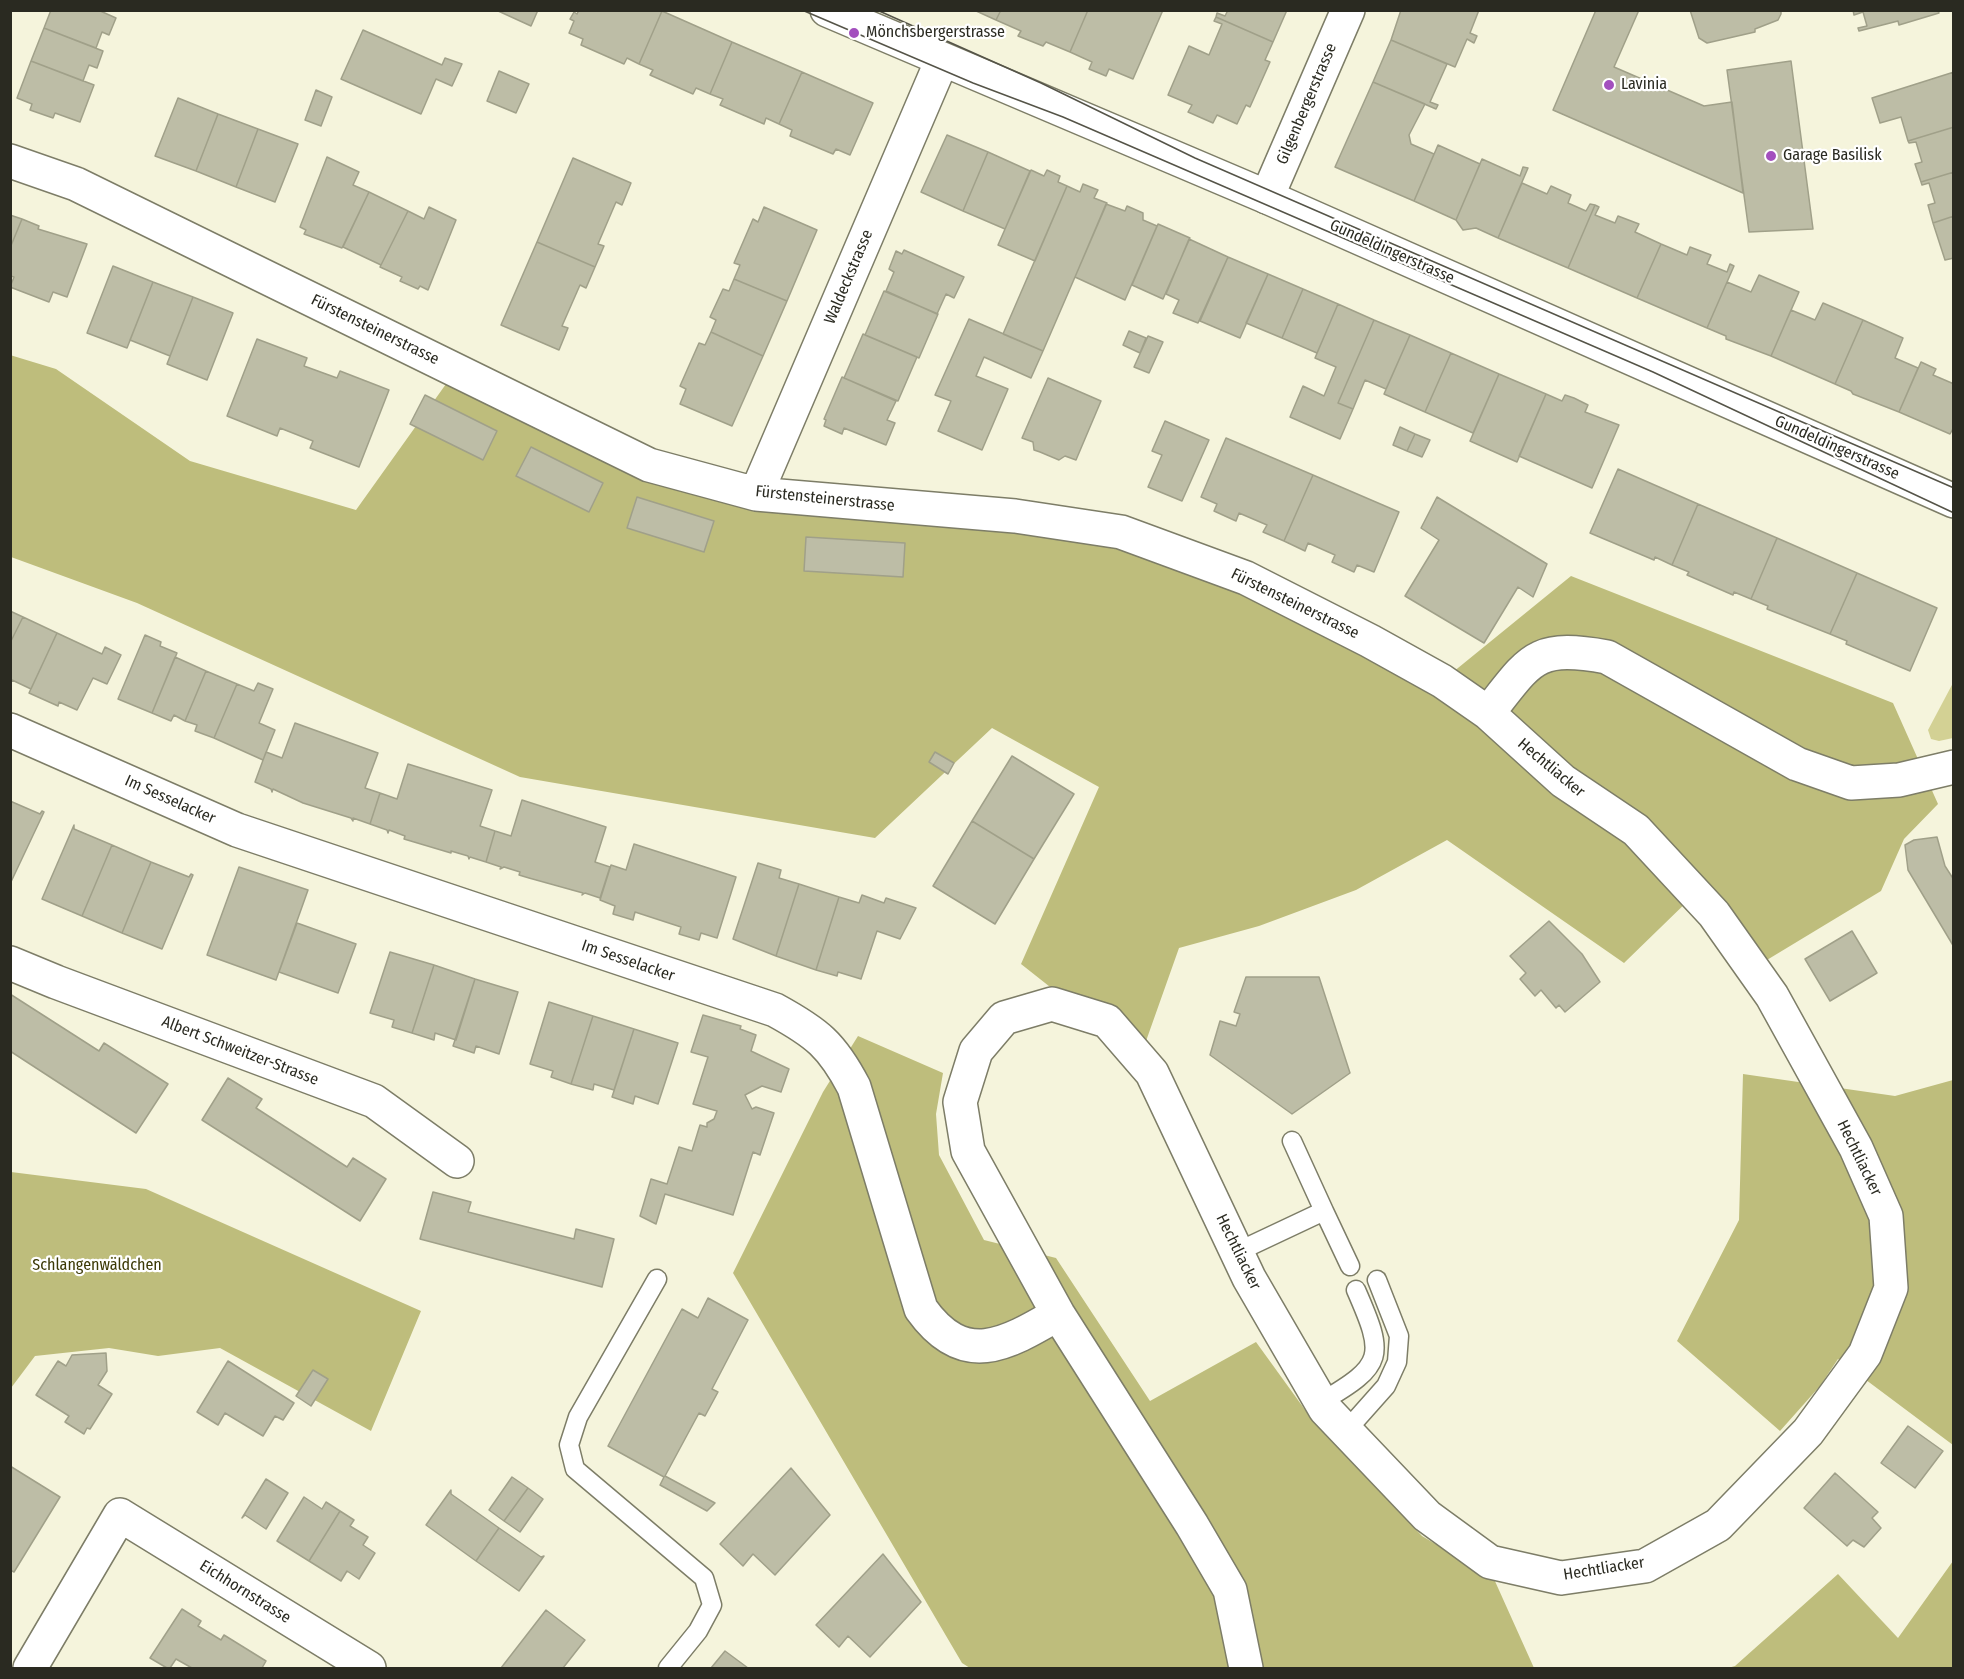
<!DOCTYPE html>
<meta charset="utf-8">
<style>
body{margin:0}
#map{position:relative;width:1964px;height:1679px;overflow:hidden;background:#f5f4dc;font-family:"Fira Sans Condensed",sans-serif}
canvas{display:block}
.frame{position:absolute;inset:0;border:12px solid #2a2a21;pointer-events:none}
</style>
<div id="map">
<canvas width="1964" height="1679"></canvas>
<div class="frame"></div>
</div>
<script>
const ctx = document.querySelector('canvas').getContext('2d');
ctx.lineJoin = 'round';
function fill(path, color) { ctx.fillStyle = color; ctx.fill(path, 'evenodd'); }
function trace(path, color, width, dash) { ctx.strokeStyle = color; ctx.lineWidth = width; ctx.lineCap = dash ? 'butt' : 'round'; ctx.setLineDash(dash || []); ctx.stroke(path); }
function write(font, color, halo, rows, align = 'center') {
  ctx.font = font + ' "Fira Sans Condensed",sans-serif'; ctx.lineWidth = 4.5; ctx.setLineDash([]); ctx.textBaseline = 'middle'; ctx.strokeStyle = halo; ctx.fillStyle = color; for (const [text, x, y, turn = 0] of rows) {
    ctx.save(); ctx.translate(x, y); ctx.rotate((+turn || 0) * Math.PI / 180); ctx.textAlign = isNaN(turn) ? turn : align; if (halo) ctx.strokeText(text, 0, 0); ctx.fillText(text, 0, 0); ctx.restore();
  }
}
const green = new Path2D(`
 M 1953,683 L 1953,738 L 1939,741 L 1931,739 L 1928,730 Z`);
const forest = new Path2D(`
 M 10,355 L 56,369 L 190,461 L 356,510 L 456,370 L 649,465 L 1121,532 L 1442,681 L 1571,576 L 1893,703 L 1938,804 L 1904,839 L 1881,891 L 1752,969 L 1695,894 L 1624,963 L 1447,840 L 1356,890 L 1259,926 L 1179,948 L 1140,1058 L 1021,964 L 1099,787 L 992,728 L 875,838 L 520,777 L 137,603 L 11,557 Z
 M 858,1036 L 943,1073 L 936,1114 L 939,1155 L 984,1240 L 1056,1258 L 1150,1401 L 1256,1342 L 1316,1425 L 1422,1536 L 1494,1579 L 1534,1668 L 970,1668 L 962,1663 L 733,1273 L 823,1092 Z
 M 1743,1074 L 1895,1096 L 1953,1080 L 1953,1445 L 1838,1359 L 1820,1386 L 1780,1431 L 1677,1341 L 1739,1220 Z
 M 11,1172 L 146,1189 L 421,1311 L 371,1431 L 220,1348 L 158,1356 L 109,1348 L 35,1356 L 11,1388 Z
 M 1953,1561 L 1953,1668 L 1728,1668 L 1735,1666 L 1838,1574 L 1898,1638 Z`);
const building = new Path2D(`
 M 51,10 L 98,10 L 116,18 L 109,35 L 102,32 L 96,48 L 44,28 Z
 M 496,10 L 538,10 L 531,26 Z
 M 579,10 L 660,10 L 662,11 L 639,64 L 627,58 L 624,64 L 581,45 L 583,39 L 569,33 L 574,21 L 570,19 L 574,12 L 577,14 Z
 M 974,10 L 1001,10 L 996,20 Z
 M 1001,10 L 1088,10 L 1070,52 L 1046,42 L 1043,46 L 1018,36 L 1021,31 L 996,20 Z
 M 1088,10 L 1163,10 L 1133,79 L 1109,69 L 1106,76 L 1089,69 L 1092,62 L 1070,52 Z
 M 1228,10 L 1287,10 L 1273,42 L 1216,17 L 1217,13 L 1225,16 Z
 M 1401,10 L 1479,10 L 1470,33 L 1477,36 L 1474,43 L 1467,39 L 1455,67 L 1391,40 Z
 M 1596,10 L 1639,10 L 1614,67 L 1704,106 L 1732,102 L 1743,193 L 1553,110 Z
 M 1690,10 L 1781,10 L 1781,14 L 1778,20 L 1755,29 L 1755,32 L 1707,43 L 1699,38 Z
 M 1853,10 L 1938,10 L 1939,13 L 1899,25 L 1898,21 L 1859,31 L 1858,28 L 1867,26 L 1863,12 L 1854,15 Z
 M 662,11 L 732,42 L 710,94 L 696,88 L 693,94 L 650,75 L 653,70 L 639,64 Z
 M 1216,17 L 1273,42 L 1265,60 L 1270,62 L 1250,107 L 1246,105 L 1237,124 L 1217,115 L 1213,123 L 1188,112 L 1192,105 L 1168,95 L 1189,46 L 1209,55 L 1222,24 L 1214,21 Z
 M 44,28 L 103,51 L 97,68 L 89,65 L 83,81 L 31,61 Z
 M 363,30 L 442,65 L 445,58 L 462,64 L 452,86 L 436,79 L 421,114 L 341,79 Z
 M 1391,40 L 1447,64 L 1430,102 L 1438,105 L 1436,109 L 1373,82 Z
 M 732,42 L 802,72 L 779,124 L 766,118 L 764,124 L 720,105 L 723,99 L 710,94 Z
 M 31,61 L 94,85 L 80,122 L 55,113 L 53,118 L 30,110 L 32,104 L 17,98 Z
 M 1791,61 L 1813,229 L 1749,232 L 1727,70 Z
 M 499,71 L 529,84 L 516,113 L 487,101 Z
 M 802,72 L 873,103 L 850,155 L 836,149 L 833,154 L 790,136 L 792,130 L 779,124 Z
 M 1954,72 L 1954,127 L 1908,141 L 1901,117 L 1880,123 L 1872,98 Z
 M 1373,82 L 1425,104 L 1409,135 L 1411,144 L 1434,154 L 1414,201 L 1335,167 Z
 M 316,90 L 332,97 L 321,126 L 305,120 Z
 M 178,98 L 218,114 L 196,171 L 155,156 Z
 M 218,114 L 258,129 L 236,187 L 196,171 Z
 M 1954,127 L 1954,172 L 1921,182 L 1915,164 L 1922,162 L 1916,142 L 1909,143 L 1908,141 Z
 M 258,129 L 298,144 L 275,202 L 236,187 Z
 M 947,135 L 988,152 L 963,211 L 921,192 Z
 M 1438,145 L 1480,164 L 1456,220 L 1414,201 Z
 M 988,152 L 1030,171 L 1005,229 L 963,211 Z
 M 327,157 L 359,172 L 353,185 L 369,192 L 342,248 L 304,234 L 306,230 L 300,227 Z
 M 573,158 L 631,183 L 622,205 L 616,202 L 598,244 L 604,246 L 595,267 L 537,242 Z
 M 1482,159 L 1520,176 L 1523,167 L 1528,168 L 1498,238 L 1476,228 L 1463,230 L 1456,220 Z
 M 1031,170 L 1044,176 L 1047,170 L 1060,176 L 1058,182 L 1067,186 L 1035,261 L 998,245 Z
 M 1954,172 L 1954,216 L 1933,223 L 1928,205 L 1935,203 L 1929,183 L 1922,185 L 1921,182 Z
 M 1522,183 L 1547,194 L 1551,186 L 1571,195 L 1568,203 L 1586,211 L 1590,204 L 1595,205 L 1568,268 L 1498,238 Z
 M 1083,184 L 1098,190 L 1094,198 L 1107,203 L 1043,351 L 1003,334 L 1067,186 L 1080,192 Z
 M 369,192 L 408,211 L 381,265 L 343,247 Z
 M 1106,204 L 1125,211 L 1127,206 L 1143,213 L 1143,220 L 1157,226 L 1125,300 L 1075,277 Z
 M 1595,205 L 1599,207 L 1595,215 L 1615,223 L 1618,216 L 1639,224 L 1635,232 L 1661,244 L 1637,298 L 1568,268 Z
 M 429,207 L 456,220 L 428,290 L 420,286 L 418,289 L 400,281 L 402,277 L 380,267 L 408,211 L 424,219 Z
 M 764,207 L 817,230 L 787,301 L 734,279 L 740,265 L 734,263 L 753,219 L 758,222 Z
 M 10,215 L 22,219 L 10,248 Z
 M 1954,216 L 1954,258 L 1945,260 L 1933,223 Z
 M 22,219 L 39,226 L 38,229 L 87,244 L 67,297 L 53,292 L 49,302 L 10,287 L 14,277 L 10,276 L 10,248 Z
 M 1158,224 L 1190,238 L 1163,299 L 1132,285 Z
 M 1189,239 L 1228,257 L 1198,323 L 1173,313 L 1179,300 L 1166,294 Z
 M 537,242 L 595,267 L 586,288 L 580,285 L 562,326 L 568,328 L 559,350 L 501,325 Z
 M 1661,244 L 1687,255 L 1690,247 L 1711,255 L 1707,264 L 1727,272 L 1730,264 L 1734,266 L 1707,328 L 1637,298 Z
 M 904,250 L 964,277 L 954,298 L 946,294 L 937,314 L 886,291 L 894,272 L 889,269 L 896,251 L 902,254 Z
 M 1228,257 L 1268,274 L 1240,338 L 1200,321 Z
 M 113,266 L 153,282 L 127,348 L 87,333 Z
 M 1268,274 L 1303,289 L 1282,338 L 1246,323 Z
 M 1759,275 L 1799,292 L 1771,356 L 1726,339 L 1726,336 L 1707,328 L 1727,282 L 1751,292 Z
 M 734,279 L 787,301 L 763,356 L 711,332 L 716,320 L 710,317 L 723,289 L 729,291 Z
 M 153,282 L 193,297 L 170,356 L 130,340 Z
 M 1303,289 L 1338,304 L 1317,353 L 1282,338 Z
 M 884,291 L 938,314 L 919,358 L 865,335 Z
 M 193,297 L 233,313 L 207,380 L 167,364 Z
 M 1823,303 L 1863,320 L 1835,384 L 1771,356 L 1791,310 L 1815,320 Z
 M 1338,304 L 1374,320 L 1338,403 L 1353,409 L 1340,439 L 1290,417 L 1303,386 L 1324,396 L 1336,367 L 1315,358 Z
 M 969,319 L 1043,351 L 1031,378 L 984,357 L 976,376 L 1008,389 L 982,450 L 938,431 L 951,401 L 935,395 Z
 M 1374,320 L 1410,335 L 1386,389 L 1365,380 L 1353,409 L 1338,403 Z
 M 1863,320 L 1903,338 L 1895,358 L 1918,368 L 1899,412 L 1853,394 L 1851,391 L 1835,384 Z
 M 1129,331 L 1146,338 L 1140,353 L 1123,345 Z
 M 711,332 L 763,356 L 732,426 L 680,404 L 686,389 L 680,386 L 699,343 L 705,345 Z
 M 863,334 L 917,357 L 898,401 L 844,378 Z
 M 1410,335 L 1451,353 L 1425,412 L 1384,394 Z
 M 1148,336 L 1163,342 L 1149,373 L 1134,367 Z
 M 257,339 L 307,358 L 304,366 L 337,378 L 340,371 L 389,390 L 359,467 L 310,448 L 313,441 L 280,428 L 277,436 L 227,416 Z
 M 1451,353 L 1499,374 L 1473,433 L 1425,412 Z
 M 1921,362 L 1936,369 L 1933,375 L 1954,384 L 1954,427 L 1950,434 L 1899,412 Z
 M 1499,374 L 1546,394 L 1517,462 L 1470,441 Z
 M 842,377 L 896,401 L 887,420 L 895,423 L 886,445 L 844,428 L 842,434 L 824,426 L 826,420 L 824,419 Z
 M 1048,378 L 1101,401 L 1076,460 L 1065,456 L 1059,460 L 1040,452 L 1034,450 L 1033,442 L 1022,438 Z
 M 1546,394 L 1562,401 L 1565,395 L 1574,398 L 1588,405 L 1585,412 L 1619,425 L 1592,488 L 1519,456 Z
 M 425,395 L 497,431 L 483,460 L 410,424 Z
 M 1165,421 L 1209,440 L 1182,501 L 1148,487 L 1162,455 L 1152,451 Z
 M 1400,427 L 1415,434 L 1407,451 L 1393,445 Z
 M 1415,434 L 1430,440 L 1422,457 L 1407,451 Z
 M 1226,438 L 1313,475 L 1284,541 L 1263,532 L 1267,525 L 1239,513 L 1236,521 L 1214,511 L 1217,504 L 1201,497 Z
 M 531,447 L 603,483 L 589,512 L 516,476 Z
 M 1618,469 L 1698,504 L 1672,565 L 1655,557 L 1654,560 L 1590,533 Z
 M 1313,475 L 1399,512 L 1374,572 L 1357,565 L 1354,572 L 1332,562 L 1335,555 L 1308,543 L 1305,551 L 1284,541 Z
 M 637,497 L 714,521 L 704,552 L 627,528 Z
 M 1437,497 L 1547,564 L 1533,597 L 1518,587 L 1484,643 L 1405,596 L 1439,540 L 1421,528 Z
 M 1698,504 L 1777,538 L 1751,599 L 1734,592 L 1733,595 L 1687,575 L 1689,572 L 1672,565 Z
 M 806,537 L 905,543 L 903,577 L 804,571 Z
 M 1777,538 L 1857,573 L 1830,634 L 1767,609 L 1768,606 L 1751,599 Z
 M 1857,573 L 1937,608 L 1910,671 L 1846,644 L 1847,641 L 1830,634 Z
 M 10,611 L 23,617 L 10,643 Z
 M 23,617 L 57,633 L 31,689 L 12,680 L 10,684 L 10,643 Z
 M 57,633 L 102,654 L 105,647 L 121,655 L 107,684 L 93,678 L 77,710 L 59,702 L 58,706 L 29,693 Z
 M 145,635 L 161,642 L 160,646 L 177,653 L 152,713 L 118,699 Z
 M 175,657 L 206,671 L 185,721 L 174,715 L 171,721 L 152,713 Z
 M 206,671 L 237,684 L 214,738 L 195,731 L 197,725 L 185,721 Z
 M 258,683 L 273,689 L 259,723 L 275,730 L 263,760 L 214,738 L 237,684 L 254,691 Z
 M 295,723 L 378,753 L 365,788 L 380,793 L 370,824 L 353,818 L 353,821 L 351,818 L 303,803 L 273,789 L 272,792 L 271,789 L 255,782 L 266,752 L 282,758 Z
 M 935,752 L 954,763 L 948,774 L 929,762 Z
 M 1012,756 L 1074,794 L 1034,859 L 972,821 Z
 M 408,764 L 492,790 L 480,826 L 495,831 L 486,862 L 470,857 L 469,859 L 468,856 L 451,851 L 451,853 L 404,839 L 405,836 L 389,830 L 388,833 L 387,830 L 370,824 L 380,793 L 397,799 Z
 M 522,800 L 606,827 L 595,862 L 610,867 L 600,898 L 585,893 L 582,895 L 583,893 L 529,878 L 519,875 L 520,872 L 504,867 L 500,869 L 501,867 L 486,862 L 495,831 L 511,836 Z
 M 10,801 L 40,814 L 42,811 L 44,812 L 10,884 Z
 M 972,821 L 1034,859 L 995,924 L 933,886 Z
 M 74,825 L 74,829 L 112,845 L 82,916 L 42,899 Z
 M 1937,837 L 1945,866 L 1954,880 L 1954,947 L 1908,870 L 1905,845 L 1914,840 Z
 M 634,844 L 736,877 L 717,938 L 701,933 L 699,940 L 679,934 L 681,927 L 635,912 L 633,920 L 613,914 L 615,906 L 600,900 L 611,865 L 626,870 Z
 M 112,845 L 151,862 L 122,933 L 82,916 Z
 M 151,862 L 189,877 L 191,874 L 193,875 L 162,949 L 122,933 Z
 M 758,863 L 781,870 L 779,878 L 799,884 L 776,956 L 733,939 Z
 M 239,867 L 308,890 L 276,980 L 207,955 Z
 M 799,884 L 839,897 L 816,970 L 776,956 Z
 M 862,895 L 884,903 L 886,898 L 916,908 L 900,939 L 877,931 L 861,979 L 838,972 L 837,976 L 816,970 L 839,897 L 859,903 Z
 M 1549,921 L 1582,954 L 1600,982 L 1565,1012 L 1559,1005 L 1556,1008 L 1541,990 L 1535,996 L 1520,979 L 1526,973 L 1510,956 Z
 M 297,923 L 356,944 L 338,993 L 279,972 Z
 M 1852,931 L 1877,973 L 1830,1001 L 1805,959 Z
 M 390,952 L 434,965 L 412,1033 L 392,1027 L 394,1020 L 370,1013 Z
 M 434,965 L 475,979 L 456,1040 L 435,1033 L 434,1040 L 412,1033 Z
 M 1246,977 L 1319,977 L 1350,1073 L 1292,1114 L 1210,1055 L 1220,1021 L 1236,1026 L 1240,1014 L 1234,1012 Z
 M 475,979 L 518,992 L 499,1054 L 476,1046 L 474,1053 L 453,1046 Z
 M 10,994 L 99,1051 L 104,1043 L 168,1084 L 136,1133 L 10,1051 Z
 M 549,1002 L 593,1016 L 571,1084 L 551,1077 L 553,1071 L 530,1064 Z
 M 703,1015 L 741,1026 L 740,1029 L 756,1035 L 751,1051 L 789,1069 L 781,1092 L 762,1086 L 745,1095 L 752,1109 L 756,1107 L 774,1113 L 760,1155 L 753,1152 L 733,1215 L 665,1194 L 656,1224 L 640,1216 L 651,1179 L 667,1184 L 679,1147 L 692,1151 L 700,1125 L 707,1127 L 707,1123 L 714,1119 L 717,1111 L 693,1104 L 708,1057 L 691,1052 Z
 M 593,1016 L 634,1029 L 614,1090 L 594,1084 L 593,1090 L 571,1084 Z
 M 634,1029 L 678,1043 L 658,1104 L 635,1096 L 633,1104 L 612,1097 Z
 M 228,1078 L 262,1099 L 256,1108 L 347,1167 L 353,1158 L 386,1179 L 360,1221 L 202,1120 Z
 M 433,1192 L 471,1202 L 468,1212 L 574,1239 L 576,1229 L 614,1239 L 602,1287 L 420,1239 Z
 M 708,1298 L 748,1320 L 712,1389 L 718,1392 L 705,1416 L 699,1413 L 665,1476 L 715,1503 L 707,1511 L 660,1485 L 664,1477 L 608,1446 L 682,1309 L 698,1318 Z
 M 106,1353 L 107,1371 L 98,1385 L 112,1394 L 90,1429 L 87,1428 L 84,1434 L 65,1422 L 69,1416 L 36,1395 L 58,1361 L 66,1366 L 72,1355 Z
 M 228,1361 L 294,1403 L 283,1420 L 275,1416 L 263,1436 L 225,1413 L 218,1425 L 197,1412 Z
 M 313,1370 L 328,1379 L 311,1406 L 296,1396 Z
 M 1908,1426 L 1943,1451 L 1915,1488 L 1881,1463 Z
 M 10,1466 L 60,1497 L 14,1572 L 10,1570 Z
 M 791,1468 L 830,1515 L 775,1575 L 753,1554 L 743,1566 L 720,1544 Z
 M 1835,1473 L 1878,1512 L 1872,1518 L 1881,1528 L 1864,1547 L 1853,1540 L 1847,1546 L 1804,1508 Z
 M 512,1477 L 528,1488 L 504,1521 L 489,1510 Z
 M 266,1479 L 288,1493 L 266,1529 L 245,1515 L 242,1518 Z
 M 528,1488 L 543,1499 L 520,1532 L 504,1521 Z
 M 451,1490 L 451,1494 L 499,1528 L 476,1561 L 426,1525 Z
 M 304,1497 L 322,1509 L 326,1502 L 340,1511 L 309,1561 L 277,1541 Z
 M 340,1511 L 354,1520 L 350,1526 L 368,1537 L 363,1545 L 375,1553 L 359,1579 L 347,1571 L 341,1581 L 309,1561 Z
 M 499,1528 L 541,1557 L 544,1556 L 519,1591 L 476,1561 Z
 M 883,1554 L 921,1602 L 870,1657 L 848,1636 L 839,1647 L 816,1625 Z
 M 182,1609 L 201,1621 L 198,1626 L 221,1640 L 224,1635 L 266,1661 L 262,1668 L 192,1668 L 176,1659 L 170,1668 L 167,1668 L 150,1658 Z
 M 546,1610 L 585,1640 L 563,1668 L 501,1668 Z
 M 725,1651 L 748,1668 L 711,1668 Z`);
const service = new Path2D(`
 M 1292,1141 L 1324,1211
 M 1237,1252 L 1324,1211 L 1350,1266
 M 657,1279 L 578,1417 L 569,1445 L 575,1469 L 704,1578 L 712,1605 L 698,1631 L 668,1668
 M 1321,1402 C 1385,1365 1385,1356 1356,1290
 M 1346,1431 L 1386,1386 L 1397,1362 L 1399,1336 L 1377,1280`);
const minor = new Path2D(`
 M 10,161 L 76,184 L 649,465 L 756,494 L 1015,516 L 1121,532 L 1246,578 L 1370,641 L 1442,681 L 1488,713 L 1563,781 L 1636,830 L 1714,914 L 1772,996 L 1856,1148 L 1886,1216 L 1891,1288 L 1865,1354 L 1808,1432 L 1718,1525 L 1645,1566 L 1561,1578 L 1490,1562 L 1427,1516 L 1325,1409 L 1249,1278 L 1152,1073 L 1107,1021 L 1052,1004 L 1004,1018 L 976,1051 L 960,1102 L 968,1151 L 1058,1314 L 1192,1525 L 1230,1590 L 1246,1668
 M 1267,197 L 1348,10
 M 756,494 L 942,60
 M 1488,713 C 1531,659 1534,644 1607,657 L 1797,764 L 1851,783 L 1899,780 L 1954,767
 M 10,730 L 237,830 L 775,1010 C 817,1033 832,1045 854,1087 L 921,1309 C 964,1369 1005,1345 1058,1314
 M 10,963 L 56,982 L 374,1101 L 457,1161
 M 30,1668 L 120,1515 L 369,1668`);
const secondary = new Path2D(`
 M 827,10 L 1267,197 L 1954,501`);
const tram = new Path2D(`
 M 802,10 L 973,83 L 1063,117 L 1653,372 L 1954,513
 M 877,10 L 1041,83 L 1195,158 L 1954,488`);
const markers = [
 [854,33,6,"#a34fbe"],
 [1609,85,6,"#a34fbe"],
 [1771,156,6,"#a34fbe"]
];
const poiNames = [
 ["Mönchsbergerstrasse",866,33],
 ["Lavinia",1621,85],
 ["Garage Basilisk",1783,156]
];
const streetNames = [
 ["Gilgenbergerstrasse",1307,104,-67],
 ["Gundeldingerstrasse",1392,252,24],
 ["Waldeckstrasse",849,277,-67],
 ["Fürstensteinerstrasse",375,330,26],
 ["Gundeldingerstrasse",1837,448,24],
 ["Fürstensteinerstrasse",825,499,6],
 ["Fürstensteinerstrasse",1295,604,26],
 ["Hechtliacker",1551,768,40],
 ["Im Sesselacker",170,800,24],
 ["Im Sesselacker",628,961,19],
 ["Albert Schweitzer-Strasse",240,1051,21],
 ["Hechtliacker",1859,1158,64],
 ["Hechtliacker",1238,1252,64],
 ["Hechtliacker",1604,1569,-9],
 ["Eichhornstrasse",245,1592,32]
];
const parkNames = [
 ["Schlangenwäldchen",97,1266]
];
fill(green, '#d3d194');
fill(forest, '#bebd7c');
fill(building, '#bdbda6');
trace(building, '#a0a089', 1.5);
trace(service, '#7d7d67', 21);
trace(minor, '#7d7d67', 36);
trace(secondary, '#7d7d67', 36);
trace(service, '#fff', 18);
trace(minor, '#fff', 33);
trace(secondary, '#fff', 33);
trace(tram, '#555448', 1.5);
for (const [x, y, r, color] of markers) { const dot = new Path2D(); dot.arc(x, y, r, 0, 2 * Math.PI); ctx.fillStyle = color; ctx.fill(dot); trace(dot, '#fff', 2); }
write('16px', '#2a2a21', '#fff', poiNames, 'left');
write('16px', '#2a2a21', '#fff', streetNames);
write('16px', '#3c3905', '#fff', parkNames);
</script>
